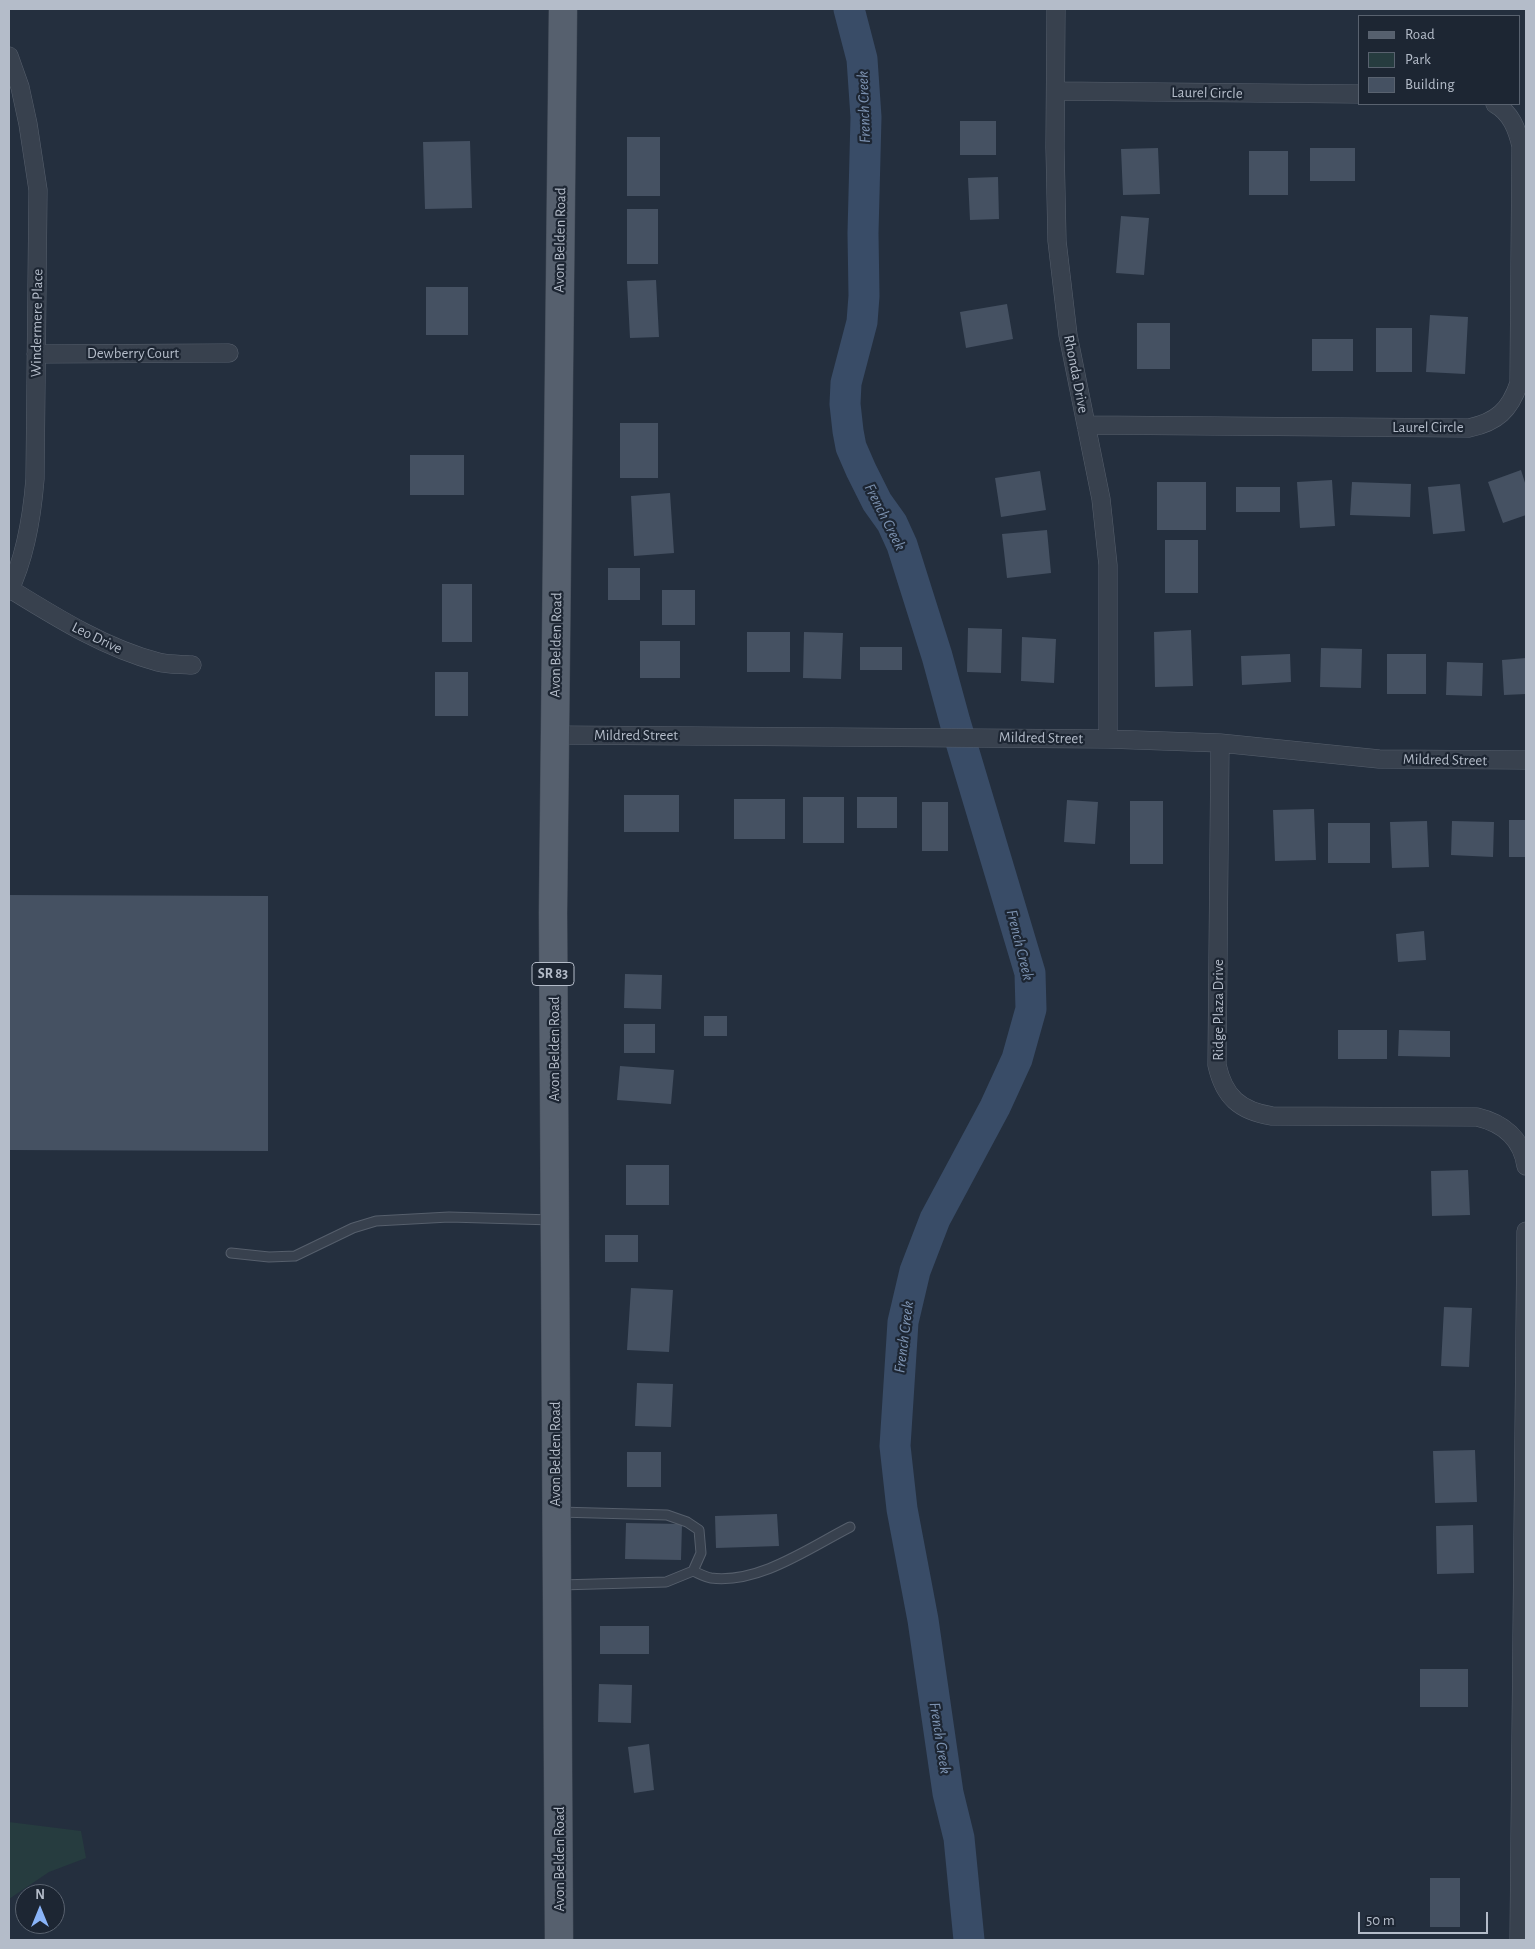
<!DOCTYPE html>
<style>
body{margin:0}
#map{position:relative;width:1535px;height:1949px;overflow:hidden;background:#242f3e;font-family:"Alegreya Sans",sans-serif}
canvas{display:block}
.frame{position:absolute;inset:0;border:10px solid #b4bcc9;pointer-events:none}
.legend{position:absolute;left:1358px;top:15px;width:162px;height:90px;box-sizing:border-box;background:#1d2633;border:1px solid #59626f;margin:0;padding:6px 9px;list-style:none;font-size:15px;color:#b4bcc9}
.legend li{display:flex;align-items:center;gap:10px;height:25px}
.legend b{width:25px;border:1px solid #59626f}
.north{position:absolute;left:15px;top:1884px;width:50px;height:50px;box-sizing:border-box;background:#1d2633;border:1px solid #59626f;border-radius:50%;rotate:0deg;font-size:14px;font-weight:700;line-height:20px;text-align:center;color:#b4bcc9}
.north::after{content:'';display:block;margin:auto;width:18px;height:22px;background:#8ab4f8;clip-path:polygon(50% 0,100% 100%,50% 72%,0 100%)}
.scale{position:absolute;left:1358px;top:1912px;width:130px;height:22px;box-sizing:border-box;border:2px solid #b4bcc9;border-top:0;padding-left:6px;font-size:15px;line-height:18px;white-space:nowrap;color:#b4bcc9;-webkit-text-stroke:4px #1d2633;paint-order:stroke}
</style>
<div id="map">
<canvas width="1535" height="1949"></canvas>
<div class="frame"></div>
<ul class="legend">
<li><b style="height:6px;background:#56606e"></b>Road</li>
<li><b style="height:14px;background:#263c3f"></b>Park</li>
<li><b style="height:14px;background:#455162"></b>Building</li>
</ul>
<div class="north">N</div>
<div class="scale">50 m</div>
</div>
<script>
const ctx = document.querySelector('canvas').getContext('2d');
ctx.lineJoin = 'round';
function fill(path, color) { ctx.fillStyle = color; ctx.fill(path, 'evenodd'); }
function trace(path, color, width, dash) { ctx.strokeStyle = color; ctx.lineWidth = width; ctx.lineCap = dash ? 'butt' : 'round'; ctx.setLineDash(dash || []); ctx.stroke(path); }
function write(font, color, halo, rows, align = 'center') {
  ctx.font = font + ' "Alegreya Sans",sans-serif'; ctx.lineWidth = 4.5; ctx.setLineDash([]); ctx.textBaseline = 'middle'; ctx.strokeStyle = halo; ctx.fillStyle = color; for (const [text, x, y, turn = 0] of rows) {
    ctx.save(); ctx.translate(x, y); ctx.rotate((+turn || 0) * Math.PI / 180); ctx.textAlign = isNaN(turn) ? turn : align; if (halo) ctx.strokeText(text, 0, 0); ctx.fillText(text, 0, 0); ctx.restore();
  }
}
const green = new Path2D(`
 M 9,1822 L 81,1831 L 86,1858 L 49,1872 L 9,1899 Z`);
const river = new Path2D(`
 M 849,9 L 862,59 L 866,117 L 863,233 L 864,296 L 862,322 L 846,383 L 845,404 L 848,431 L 851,447 L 861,470 L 877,502 L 892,523 L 902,545 L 937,656 L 955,722 L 1030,973 L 1031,1009 L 1017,1059 L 995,1107 L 935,1219 L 915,1271 L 903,1322 L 895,1446 L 902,1509 L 923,1620 L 948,1793 L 959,1838 L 969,1940`);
const building = new Path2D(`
 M 960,121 L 996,121 L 996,155 L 960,155 Z
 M 627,137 L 660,137 L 660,196 L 627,196 Z
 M 470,141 L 472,208 L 425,209 L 423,142 Z
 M 1158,148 L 1160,194 L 1123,195 L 1121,149 Z
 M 1310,148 L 1355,148 L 1355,181 L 1310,181 Z
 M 1249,151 L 1288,151 L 1288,195 L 1249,195 Z
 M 998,177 L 999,219 L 970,220 L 968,178 Z
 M 627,209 L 658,209 L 658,264 L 627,264 Z
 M 1121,216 L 1149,218 L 1144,275 L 1116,273 Z
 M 656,280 L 659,337 L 630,338 L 627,281 Z
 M 426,287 L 468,287 L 468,335 L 426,335 Z
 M 1007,304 L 1013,339 L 966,348 L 960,312 Z
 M 1430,315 L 1468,317 L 1465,374 L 1426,372 Z
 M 1137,323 L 1170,323 L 1170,369 L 1137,369 Z
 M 1376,328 L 1412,328 L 1412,372 L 1376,372 Z
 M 1312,339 L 1353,339 L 1353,371 L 1312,371 Z
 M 620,423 L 658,423 L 658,478 L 620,478 Z
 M 410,455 L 464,455 L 464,495 L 410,495 Z
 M 1521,470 L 1526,486 L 1526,515 L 1503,523 L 1488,482 Z
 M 1040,471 L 1046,510 L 1001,517 L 995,478 Z
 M 1332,480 L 1335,526 L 1300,528 L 1297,482 Z
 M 1157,482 L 1206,482 L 1206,530 L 1157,530 Z
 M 1352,482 L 1411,484 L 1410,517 L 1350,515 Z
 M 1460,484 L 1465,531 L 1433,534 L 1428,487 Z
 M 1236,487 L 1280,487 L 1280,512 L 1236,512 Z
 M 670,493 L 674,553 L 634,556 L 631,496 Z
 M 1047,530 L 1051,573 L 1007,578 L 1002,534 Z
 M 1165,540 L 1198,540 L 1198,593 L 1165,593 Z
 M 608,568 L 640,568 L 640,600 L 608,600 Z
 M 442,584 L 472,584 L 472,642 L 442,642 Z
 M 662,590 L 695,590 L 695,625 L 662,625 Z
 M 968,628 L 1002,629 L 1001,673 L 967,672 Z
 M 1191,630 L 1193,686 L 1155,687 L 1154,632 Z
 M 747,632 L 790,632 L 790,672 L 747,672 Z
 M 804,632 L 843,633 L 841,679 L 803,678 Z
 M 1022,637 L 1056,639 L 1054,683 L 1021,681 Z
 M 640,641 L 680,641 L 680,678 L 640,678 Z
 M 860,647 L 902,647 L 902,670 L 860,670 Z
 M 1321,648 L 1362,649 L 1361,688 L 1320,687 Z
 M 1290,654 L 1291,682 L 1242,685 L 1241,656 Z
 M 1387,654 L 1426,654 L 1426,694 L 1387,694 Z
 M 1526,658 L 1526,694 L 1504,695 L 1502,660 Z
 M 1447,662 L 1483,663 L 1482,696 L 1446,695 Z
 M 435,672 L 468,672 L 468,716 L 435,716 Z
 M 624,795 L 679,795 L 679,832 L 624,832 Z
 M 803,797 L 844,797 L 844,843 L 803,843 Z
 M 857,797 L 897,797 L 897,828 L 857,828 Z
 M 734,799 L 785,799 L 785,839 L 734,839 Z
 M 1067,800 L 1098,802 L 1095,844 L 1064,842 Z
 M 1130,801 L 1163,801 L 1163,864 L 1130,864 Z
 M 922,802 L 948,802 L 948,851 L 922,851 Z
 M 1314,809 L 1316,860 L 1275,861 L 1273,810 Z
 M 1509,820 L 1526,820 L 1526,857 L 1509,857 Z
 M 1427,821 L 1429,867 L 1392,868 L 1390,822 Z
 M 1452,821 L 1494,822 L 1493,857 L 1451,855 Z
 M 1328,823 L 1370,823 L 1370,863 L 1328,863 Z
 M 9,895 L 268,896 L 268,1151 L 9,1150 Z
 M 1424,931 L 1426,960 L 1398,962 L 1396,934 Z
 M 625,974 L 662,975 L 661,1009 L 624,1008 Z
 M 704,1016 L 727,1016 L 727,1036 L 704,1036 Z
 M 624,1024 L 655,1024 L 655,1053 L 624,1053 Z
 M 1338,1030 L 1387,1030 L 1387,1059 L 1338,1059 Z
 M 1399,1030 L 1450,1031 L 1450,1057 L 1398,1056 Z
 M 620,1066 L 674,1070 L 671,1104 L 617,1100 Z
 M 626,1165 L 669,1165 L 669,1205 L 626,1205 Z
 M 1468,1170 L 1470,1215 L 1432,1216 L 1431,1171 Z
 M 605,1235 L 638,1235 L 638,1262 L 605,1262 Z
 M 631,1288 L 673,1290 L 669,1352 L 627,1350 Z
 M 1444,1307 L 1472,1308 L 1469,1367 L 1441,1366 Z
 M 637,1383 L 673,1384 L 671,1427 L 635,1426 Z
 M 1475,1450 L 1477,1502 L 1435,1503 L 1433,1451 Z
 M 627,1452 L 661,1452 L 661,1487 L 627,1487 Z
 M 777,1514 L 779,1546 L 716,1548 L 715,1516 Z
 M 626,1523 L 682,1524 L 681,1560 L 625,1559 Z
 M 1473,1525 L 1474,1573 L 1437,1574 L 1436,1526 Z
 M 600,1626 L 649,1626 L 649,1654 L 600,1654 Z
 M 1420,1669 L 1468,1669 L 1468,1707 L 1420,1707 Z
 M 599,1684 L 632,1685 L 631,1723 L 598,1722 Z
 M 649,1744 L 654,1790 L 634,1793 L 628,1747 Z
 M 1430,1878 L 1460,1878 L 1460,1927 L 1430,1927 Z`);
const service = new Path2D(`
 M 231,1253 L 269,1257 L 295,1256 L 353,1228 L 376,1221 L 449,1217 L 553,1220
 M 559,1512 L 667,1515 L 687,1522 L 699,1530 L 701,1553 L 693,1571 L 666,1582 L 560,1585
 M 693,1571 C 698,1573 705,1577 711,1578 C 759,1584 809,1548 850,1527`);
const minor = new Path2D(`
 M 1056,9 L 1055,147 L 1057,241 L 1068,335 L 1101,499 L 1108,565 L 1108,739
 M 9,56 L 20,87 L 28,124 L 38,190 L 35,479 C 32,517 26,556 9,591
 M 1056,91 L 1359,94
 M 36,354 L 229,353
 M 1086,425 L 1469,428 C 1497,422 1510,410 1519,383 L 1521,146 C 1517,129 1511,113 1495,104
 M 10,589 C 57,618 105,648 158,662 C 169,665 181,664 192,665
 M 555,735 L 1108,739 L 1220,743 L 1379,759 L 1526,760
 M 1220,743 L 1217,1065 C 1224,1097 1240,1111 1272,1116 L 1477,1117 C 1503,1123 1522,1139 1526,1166
 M 1519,1940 L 1526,1231`);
const primary = new Path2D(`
 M 559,1940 L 553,912 L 563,9`);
const shields = [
 [553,974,42]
];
const shieldNames = [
 ["SR 83",553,974]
];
const streetNames = [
 ["Laurel Circle",1207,93,1],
 ["Avon Belden Road",560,240,-89],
 ["Windermere Place",37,323,-89],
 ["Dewberry Court",133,353],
 ["Rhonda Drive",1076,374,79],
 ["Laurel Circle",1428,427],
 ["Leo Drive",97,638,26],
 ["Avon Belden Road",556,645,-89],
 ["Mildred Street",636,735],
 ["Mildred Street",1041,738,1],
 ["Mildred Street",1445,760,1],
 ["Ridge Plaza Drive",1218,1010,-90],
 ["Avon Belden Road",554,1049,-90],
 ["Avon Belden Road",555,1454,-90],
 ["Avon Belden Road",559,1859,-90]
];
const waterNames = [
 ["French Creek",864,107,-92],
 ["French Creek",885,517,63],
 ["French Creek",1020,945,76],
 ["French Creek",904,1337,-83],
 ["French Creek",940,1738,81]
];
fill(green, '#263c3f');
trace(river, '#394c67', 31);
fill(building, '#455162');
trace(service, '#565f6c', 11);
trace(minor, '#565f6c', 19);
trace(primary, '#414a57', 29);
trace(service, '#38414e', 9);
trace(minor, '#38414e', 18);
trace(primary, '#56606e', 28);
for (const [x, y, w] of shields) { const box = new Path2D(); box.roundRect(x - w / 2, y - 11.5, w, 23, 4); ctx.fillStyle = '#1d2633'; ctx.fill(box); trace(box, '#b4bcc9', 1); }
write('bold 14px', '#b4bcc9', null, shieldNames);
write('15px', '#b4bcc9', '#1d2633', streetNames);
write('italic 16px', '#7c92b1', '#1d2633', waterNames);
</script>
